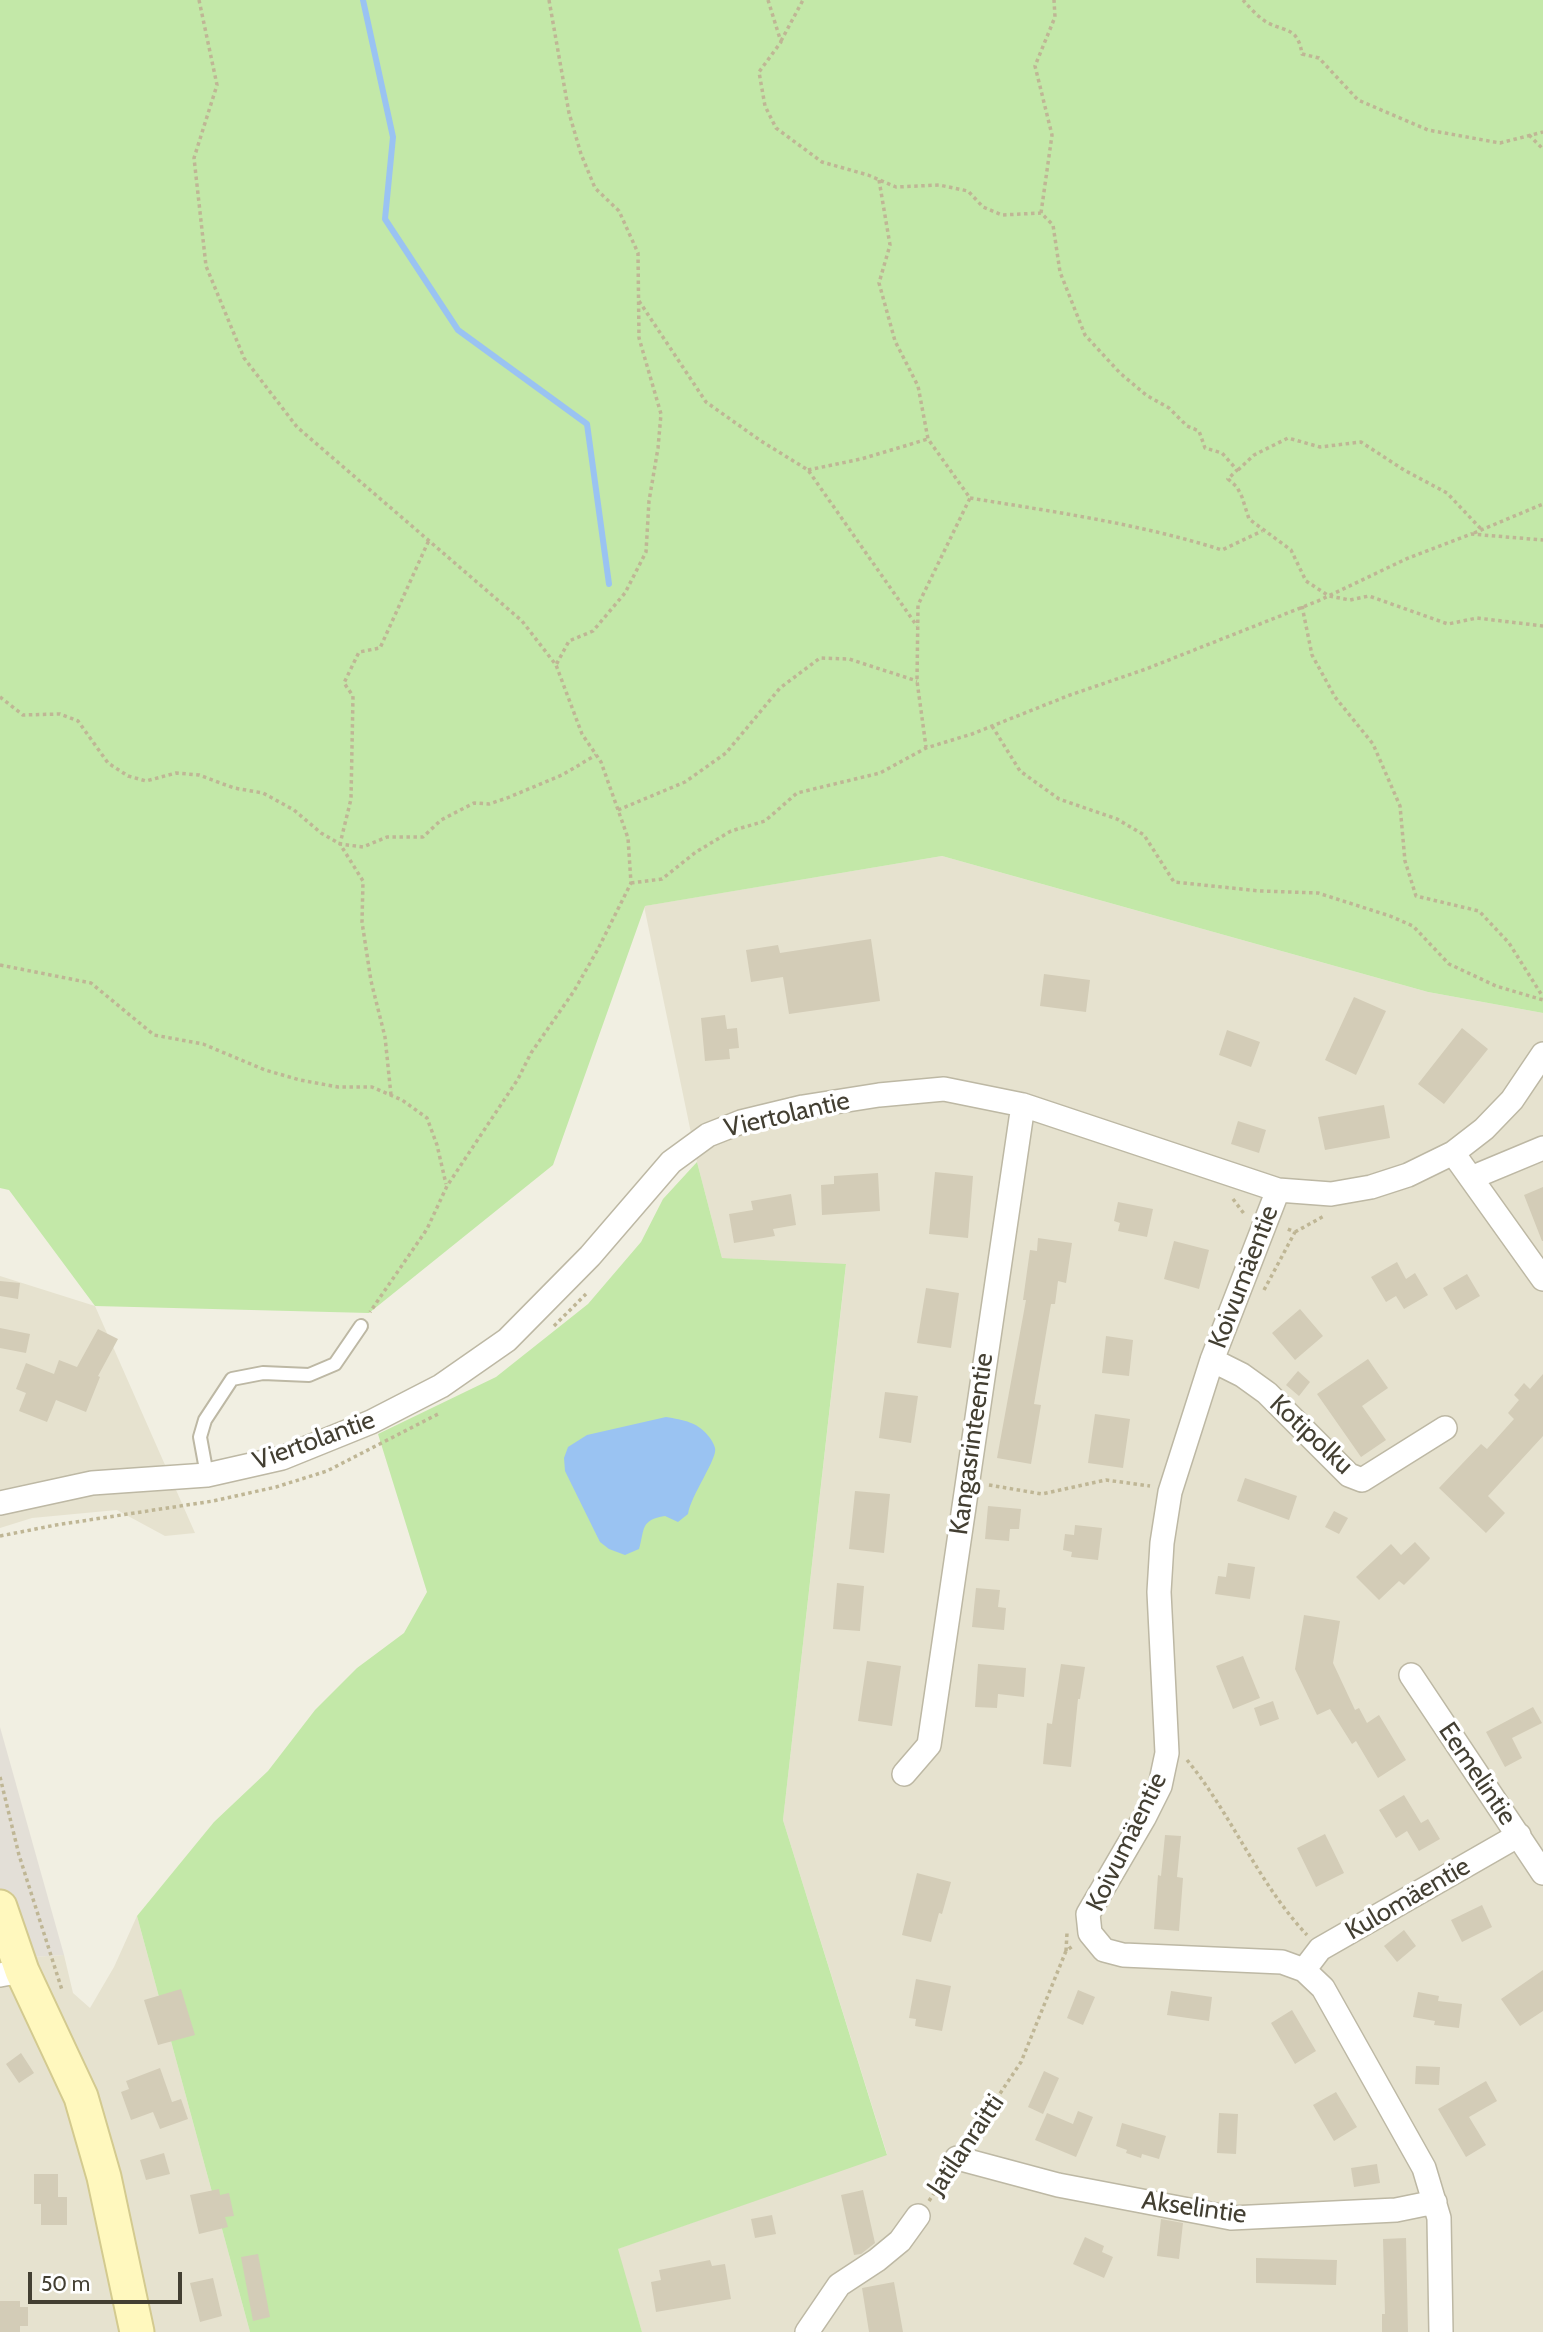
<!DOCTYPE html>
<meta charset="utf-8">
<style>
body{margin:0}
#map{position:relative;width:1543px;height:2332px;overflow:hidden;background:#f1efe2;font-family:Cabin,sans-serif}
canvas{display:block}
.scale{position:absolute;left:28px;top:2272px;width:154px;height:32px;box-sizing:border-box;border:4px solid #433f32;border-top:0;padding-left:9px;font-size:21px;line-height:24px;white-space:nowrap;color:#433f32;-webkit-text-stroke:5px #fff;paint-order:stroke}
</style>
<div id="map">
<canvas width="1543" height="2332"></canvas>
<div class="scale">50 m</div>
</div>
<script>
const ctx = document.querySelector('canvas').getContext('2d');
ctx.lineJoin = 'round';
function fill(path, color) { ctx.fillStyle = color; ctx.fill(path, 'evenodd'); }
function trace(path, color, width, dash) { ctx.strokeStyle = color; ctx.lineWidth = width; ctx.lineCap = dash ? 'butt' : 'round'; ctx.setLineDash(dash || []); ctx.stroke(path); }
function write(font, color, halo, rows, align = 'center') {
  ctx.font = font + ' Cabin,sans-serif'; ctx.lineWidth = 7; ctx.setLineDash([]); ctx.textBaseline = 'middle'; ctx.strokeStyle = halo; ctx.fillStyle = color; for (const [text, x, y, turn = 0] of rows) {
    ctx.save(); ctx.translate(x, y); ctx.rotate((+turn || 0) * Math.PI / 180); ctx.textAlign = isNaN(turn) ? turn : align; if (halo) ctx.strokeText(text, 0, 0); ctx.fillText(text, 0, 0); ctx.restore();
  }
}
const residential = new Path2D(`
 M 942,856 L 1428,992 L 1543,1013 L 1543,2332 L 642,2332 L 617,2249 L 887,2154 L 783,1820 L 846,1265 L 722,1258 L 697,1162 L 644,906 Z
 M 0,1276 L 95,1306 L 195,1533 L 165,1536 L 117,1510 L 32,1518 L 0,1528 Z
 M 137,1916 L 250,2332 L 0,2332 L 0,1959 L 64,1955 L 73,1993 L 90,2008 L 114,1967 Z`);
const industrial = new Path2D(`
 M 0,1727 L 64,1955 L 0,1959 Z`);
const green = new Path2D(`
 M 0,0 L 1543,0 L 1543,1013 L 1428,992 L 942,856 L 645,906 L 553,1165 L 369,1313 L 95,1306 L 9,1190 L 0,1188 Z
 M 697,1162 L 722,1258 L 846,1264 L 783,1820 L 887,2155 L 618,2249 L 642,2332 L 250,2332 L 137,1916 L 214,1822 L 268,1771 L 315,1710 L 357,1668 L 404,1633 L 427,1592 L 378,1434 L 496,1377 L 588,1304 L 641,1242 L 663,1199 Z`);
const water = new Path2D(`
 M 666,1417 C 683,1420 699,1422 710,1438 C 712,1441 714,1444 715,1448 C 718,1458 691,1495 688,1514 L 678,1522 L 665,1516 C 640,1520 645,1529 639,1549 L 625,1555 L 609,1549 L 600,1542 L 595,1532 L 565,1471 L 564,1458 L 568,1447 L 587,1435 Z`);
const stream = new Path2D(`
 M 363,0 L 393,137 L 385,219 L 458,330 L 587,424 L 609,584`);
const building = new Path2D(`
 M 871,939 L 880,1001 L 789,1014 L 783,977 L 751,982 L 746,950 L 778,945 L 780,953 Z
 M 1044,974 L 1090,980 L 1086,1012 L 1040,1006 Z
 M 1354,997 L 1386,1011 L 1356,1075 L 1325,1060 Z
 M 725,1015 L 727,1029 L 737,1028 L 739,1048 L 729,1049 L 730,1059 L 705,1061 L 701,1018 Z
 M 1462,1028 L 1488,1049 L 1444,1104 L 1418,1084 Z
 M 1227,1030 L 1260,1042 L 1251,1067 L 1219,1055 Z
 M 1384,1105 L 1390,1138 L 1325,1150 L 1318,1117 Z
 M 1238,1121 L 1266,1130 L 1259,1153 L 1231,1144 Z
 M 935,1172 L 973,1176 L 968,1238 L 929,1234 Z
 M 878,1173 L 880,1211 L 822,1215 L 821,1185 L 834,1184 L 834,1176 Z
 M 1543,1187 L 1543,1241 L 1542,1241 L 1524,1195 Z
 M 791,1194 L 796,1225 L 773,1229 L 775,1236 L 734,1243 L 729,1214 L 753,1210 L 751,1201 Z
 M 1118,1202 L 1153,1209 L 1147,1237 L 1118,1231 L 1120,1223 L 1114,1221 Z
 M 1038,1238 L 1072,1243 L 1066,1283 L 1058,1281 L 1055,1304 L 1051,1304 L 1034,1404 L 1041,1405 L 1031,1464 L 997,1458 L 1026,1300 L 1023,1300 L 1030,1250 L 1037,1251 Z
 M 1174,1241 L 1209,1250 L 1199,1289 L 1164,1279 Z
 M 1397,1262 L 1406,1279 L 1415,1273 L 1428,1295 L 1404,1309 L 1396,1296 L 1386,1302 L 1371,1277 Z
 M 1467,1274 L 1480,1296 L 1456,1310 L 1443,1288 Z
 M 0,1281 L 20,1283 L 18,1299 L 0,1296 Z
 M 926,1288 L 959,1293 L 951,1348 L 917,1343 Z
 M 1300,1309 L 1323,1336 L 1295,1360 L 1272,1333 Z
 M 0,1328 L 30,1334 L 26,1353 L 0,1348 Z
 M 98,1329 L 118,1339 L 98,1376 L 100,1377 L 86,1412 L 56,1400 L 47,1422 L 19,1411 L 26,1393 L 16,1389 L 26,1363 L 54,1374 L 59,1360 L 77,1367 Z
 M 1106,1336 L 1133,1340 L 1129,1376 L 1102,1373 Z
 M 1368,1359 L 1388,1388 L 1362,1406 L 1386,1440 L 1361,1457 L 1317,1394 Z
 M 1298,1371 L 1310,1382 L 1299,1396 L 1286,1385 Z
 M 1543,1374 L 1543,1436 L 1488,1496 L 1505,1513 L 1486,1533 L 1439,1488 L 1481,1444 L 1487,1449 L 1514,1419 L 1508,1413 L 1519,1400 L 1514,1395 L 1524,1383 L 1530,1389 Z
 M 885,1392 L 918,1396 L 911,1443 L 879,1438 Z
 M 1095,1414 L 1130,1419 L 1123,1468 L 1088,1463 Z
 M 1245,1478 L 1297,1496 L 1289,1520 L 1237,1501 Z
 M 855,1491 L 890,1494 L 884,1553 L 849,1549 Z
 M 988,1506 L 1021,1509 L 1019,1529 L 1010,1529 L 1009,1541 L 985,1539 Z
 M 1334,1511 L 1348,1518 L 1339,1534 L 1325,1527 Z
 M 1075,1525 L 1102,1528 L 1098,1560 L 1071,1557 L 1072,1552 L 1063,1550 L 1065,1534 L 1074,1535 Z
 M 1415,1542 L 1430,1558 L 1429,1560 L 1404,1585 L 1399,1581 L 1379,1600 L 1356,1577 L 1391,1544 L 1401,1555 Z
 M 1228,1563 L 1255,1567 L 1250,1599 L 1215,1594 L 1218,1576 L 1226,1577 Z
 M 837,1583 L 864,1586 L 860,1631 L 833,1629 Z
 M 976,1588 L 1000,1590 L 998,1607 L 1006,1608 L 1004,1630 L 972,1627 Z
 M 1304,1615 L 1340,1621 L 1333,1663 L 1355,1710 L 1359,1708 L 1367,1723 L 1379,1715 L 1406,1760 L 1378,1778 L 1356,1741 L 1352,1744 L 1330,1709 L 1317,1715 L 1295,1669 Z
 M 1243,1656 L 1260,1698 L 1233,1709 L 1216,1666 Z
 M 867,1661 L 901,1666 L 892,1726 L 858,1721 Z
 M 978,1664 L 1026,1668 L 1024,1697 L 998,1694 L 997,1708 L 975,1707 Z
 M 1061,1664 L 1085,1667 L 1080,1699 L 1078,1699 L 1071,1767 L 1043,1764 L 1047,1723 L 1052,1724 Z
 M 1273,1701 L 1279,1719 L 1260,1726 L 1254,1708 Z
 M 1533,1707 L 1542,1723 L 1512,1738 L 1522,1758 L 1505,1767 L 1486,1732 Z
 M 1404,1795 L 1421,1823 L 1428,1819 L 1440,1839 L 1419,1851 L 1407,1831 L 1396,1838 L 1379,1810 Z
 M 1325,1834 L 1344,1873 L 1316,1887 L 1297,1848 Z
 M 1165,1835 L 1181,1836 L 1177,1877 L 1183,1878 L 1179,1931 L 1154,1929 L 1158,1875 L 1161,1876 Z
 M 917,1873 L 951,1882 L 942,1914 L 939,1913 L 931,1942 L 902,1935 Z
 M 1482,1905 L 1492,1927 L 1462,1942 L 1451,1920 Z
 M 1404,1930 L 1416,1946 L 1397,1962 L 1384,1946 Z
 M 1543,1970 L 1543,2011 L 1520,2026 L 1501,1999 Z
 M 916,1979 L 951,1986 L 942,2031 L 915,2026 L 916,2019 L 909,2018 Z
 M 181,1989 L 195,2035 L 158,2045 L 144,2000 Z
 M 1078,1990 L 1095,1997 L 1083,2025 L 1067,2018 Z
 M 1171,1991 L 1212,1997 L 1209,2021 L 1167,2015 Z
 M 1418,1992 L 1439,1996 L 1438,2001 L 1462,2004 L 1459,2028 L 1434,2025 L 1435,2021 L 1413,2017 Z
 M 1292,2010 L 1316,2051 L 1295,2064 L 1271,2023 Z
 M 21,2053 L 34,2073 L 19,2083 L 6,2064 Z
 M 1416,2066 L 1440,2067 L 1439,2085 L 1415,2084 Z
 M 160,2068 L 172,2102 L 181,2099 L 188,2119 L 160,2129 L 153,2112 L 131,2120 L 121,2092 L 129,2089 L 126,2081 Z
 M 1044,2071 L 1059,2078 L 1043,2114 L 1028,2107 Z
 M 1486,2081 L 1497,2101 L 1469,2117 L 1486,2145 L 1466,2157 L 1438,2109 Z
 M 1336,2092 L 1357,2127 L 1334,2141 L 1313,2105 Z
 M 1078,2111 L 1093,2117 L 1076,2157 L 1035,2140 L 1047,2113 L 1073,2124 Z
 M 1219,2113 L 1238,2114 L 1236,2154 L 1217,2153 Z
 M 1122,2123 L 1166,2136 L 1159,2159 L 1142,2154 L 1141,2158 L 1126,2153 L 1127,2150 L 1116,2146 Z
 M 164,2153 L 170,2174 L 146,2180 L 140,2160 Z
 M 1377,2164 L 1380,2183 L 1354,2187 L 1351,2168 Z
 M 34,2174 L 58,2174 L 58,2197 L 67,2197 L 67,2225 L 41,2225 L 41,2204 L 34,2204 Z
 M 219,2189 L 220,2195 L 229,2193 L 234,2216 L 225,2217 L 228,2227 L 199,2234 L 190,2195 Z
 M 863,2190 L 875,2243 L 861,2254 L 854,2255 L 841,2195 Z
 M 772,2215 L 776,2234 L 755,2238 L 751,2219 Z
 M 1161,2219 L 1183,2223 L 1179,2259 L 1157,2256 Z
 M 1085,2237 L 1104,2246 L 1102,2252 L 1113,2257 L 1104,2278 L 1073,2264 Z
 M 1406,2238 L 1408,2332 L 1382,2332 L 1382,2314 L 1385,2314 L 1383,2239 Z
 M 258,2254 L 270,2317 L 253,2321 L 241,2257 Z
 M 1256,2258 L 1337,2260 L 1336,2285 L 1256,2283 Z
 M 710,2260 L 712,2266 L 725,2264 L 731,2299 L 656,2312 L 651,2282 L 661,2280 L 659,2270 Z
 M 213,2278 L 222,2316 L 200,2322 L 190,2283 Z
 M 894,2282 L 903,2332 L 869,2332 L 862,2288 Z
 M 0,2301 L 20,2301 L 20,2307 L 28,2307 L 28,2326 L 20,2326 L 20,2332 L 0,2332 Z`);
const path = new Path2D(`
 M 199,0 L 217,85 L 194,158 L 206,266 L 244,358 L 297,427 L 522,621 L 556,665 L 582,734 L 601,762 L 628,838 L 631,883 L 598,949 L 574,991 L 531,1053 L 518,1079 L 447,1186 L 427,1229 L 370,1312
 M 549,0 L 569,113 L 581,154 L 595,188 L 619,211 L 638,253 L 639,338 L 661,414 L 658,448 L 649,501 L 646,552 L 625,593 L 593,631 L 569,641 L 556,665
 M 768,0 L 781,42 L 759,72 L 765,106 L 776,128 L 822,162 L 868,175 L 896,187 L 939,185 L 968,191 L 983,207 L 1002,215 L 1041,213 L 1053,225 L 1060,272 L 1085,335 L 1120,373 L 1146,395 L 1169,408 L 1187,426 L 1199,431 L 1205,448 L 1222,453 L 1237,470 L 1228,479 L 1237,487 L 1242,497 L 1249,519 L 1291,550 L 1306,581 L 1329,596 L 1350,600 L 1369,596 L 1448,624 L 1477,618 L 1543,626
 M 1243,0 C 1250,8 1259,18 1268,23 C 1287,32 1298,28 1302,54 L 1319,58 L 1358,100 L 1428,130 L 1500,143 L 1543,132
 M 781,41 L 803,0
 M 1529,135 L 1543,149
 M 879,180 L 890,245 L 879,283 L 895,341 L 918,386 L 928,439 L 970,498 L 918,605 L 917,681 L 926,747
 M 1041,213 L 1052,135 L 1035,66 L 1055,17 L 1054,0
 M 639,301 L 706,402 L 761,441 L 808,470 L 917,626
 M 808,470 L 861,459 L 928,439
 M 1238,470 L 1254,455 L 1288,438 L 1320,447 L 1361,442 L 1404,470 L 1447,493 L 1481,529
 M 970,498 C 1055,512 1141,524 1222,550 L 1262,531
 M 1474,533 L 1543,504
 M 1302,606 L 1312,655 L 1335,697 L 1373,744 L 1400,806 L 1405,861 L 1416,896 L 1479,911 L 1509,943 L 1543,997
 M 0,697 L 23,715 L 60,714 L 78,721 L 108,763 L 128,776 L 146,781 L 176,773 L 199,775 L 234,788 L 263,793 L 294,810 L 321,833 L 340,844 L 363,847 L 387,837 L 423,837 L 441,820 L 474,803 L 489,804 L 507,798 L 562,775 L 596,755
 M 992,726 L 1020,771 L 1059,799 L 1117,819 L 1144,835 L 1174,882 L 1260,891 L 1318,893 L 1390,916 L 1413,926 L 1449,964 L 1496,986 L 1543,1000
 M 618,810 L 685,782 L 726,753 L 780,688 L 820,658 L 849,659 L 917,681
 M 631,883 L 662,879 L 696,852 L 731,831 L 765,821 L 797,793 L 880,773 L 926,748 L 972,734 L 1070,695 L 1146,669 L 1318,601 L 1406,559 L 1471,534 L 1543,540
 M 0,965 L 91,983 L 154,1035 L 203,1044 L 265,1070 L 300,1080 L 338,1087 L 372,1087 L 402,1100 L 427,1118 L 437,1145 L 446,1184
 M 391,1095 L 385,1037 L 371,981 L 362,922 L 363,881 L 340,844 L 351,799 L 353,696 L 344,683 L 359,652 L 380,648 L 429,540
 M 1233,1199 L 1245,1215
 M 1295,1232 L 1324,1216
 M 1264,1290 L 1295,1232 L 1285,1228
 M 554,1326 L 586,1294
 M 989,1485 L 1042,1494 L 1106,1480 L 1150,1486
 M 0,1536 L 56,1525 L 213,1501 L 276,1487 L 327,1471 L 440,1413
 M 1187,1760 C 1232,1815 1258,1883 1307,1935
 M 0,1777 L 19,1855 L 62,1990
 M 1066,1951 L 1067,1933
 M 969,2140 L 1021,2062 L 1066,1951 L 1074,1945
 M 929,2201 L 946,2175`);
const service = new Path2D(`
 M 207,1475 L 200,1437 L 205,1420 L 232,1379 L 263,1373 L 309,1375 L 335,1364 L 361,1326`);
const minor = new Path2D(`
 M 1453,1153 L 1543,1279
 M 1471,1178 L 1543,1148
 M 1278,1190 L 1212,1360 L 1170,1492 L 1162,1543 L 1159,1592 L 1167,1753 L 1160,1786 L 1144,1818 L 1088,1914 L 1090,1933 L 1104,1950 L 1123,1955 L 1282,1962 L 1304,1970 L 1323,1988 L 1424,2168 L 1439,2218 L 1441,2332
 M 1212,1360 L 1242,1375 L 1267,1393 L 1349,1475 L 1362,1480 L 1445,1428
 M 0,1503 L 92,1483 L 207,1475 L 282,1458 L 371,1422 L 441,1386 L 507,1340 L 590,1256 L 671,1162 L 708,1135 L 741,1122 L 803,1107 L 879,1095 L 944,1089 L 1023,1105 L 1278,1190 L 1331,1194 L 1371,1187 L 1408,1175 L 1453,1153 L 1484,1129 L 1512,1100 L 1543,1054
 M 1411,1675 L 1543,1873
 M 904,1774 L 929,1745 L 1023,1105
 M 1304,1970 L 1320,1949 L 1519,1835
 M 0,1975 L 22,1971
 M 957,2158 L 1058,2185 L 1231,2218 L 1396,2210 L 1435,2202
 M 807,2332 L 839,2285 L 877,2260 L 900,2241 L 918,2216`);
const secondary = new Path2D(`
 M 0,1907 L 22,1971 L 81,2097 L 104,2177 L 137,2332`);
const streetNames = [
 ["Viertolantie",787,1115,-13],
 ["Koivumäentie",1244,1277,-69],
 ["Kotipolku",1311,1435,43],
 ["Viertolantie",314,1441,-20],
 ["Kangasrinteentie",972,1444,-82],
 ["Eemelintie",1477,1774,56],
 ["Koivumäentie",1127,1842,-64],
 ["Kulomäentie",1408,1899,-30],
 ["Jatilanraitti",966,2145,-56],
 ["Akselintie",1194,2208,8]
];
fill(residential, '#e6e2cf');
fill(industrial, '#e3dfd7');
fill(green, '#c3e8a8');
fill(water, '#9ac3f2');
trace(stream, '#9ac3f2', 6);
fill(building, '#d3ccb7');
trace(service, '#bdb8a4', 16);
trace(minor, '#bdb8a4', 26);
trace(secondary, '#d3ca8f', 37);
trace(path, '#bfb695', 3.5, [3.5, 3.5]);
trace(service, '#fff', 12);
trace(minor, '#fff', 23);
trace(secondary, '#fff8be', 33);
write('26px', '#433f32', '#fff', streetNames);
</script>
